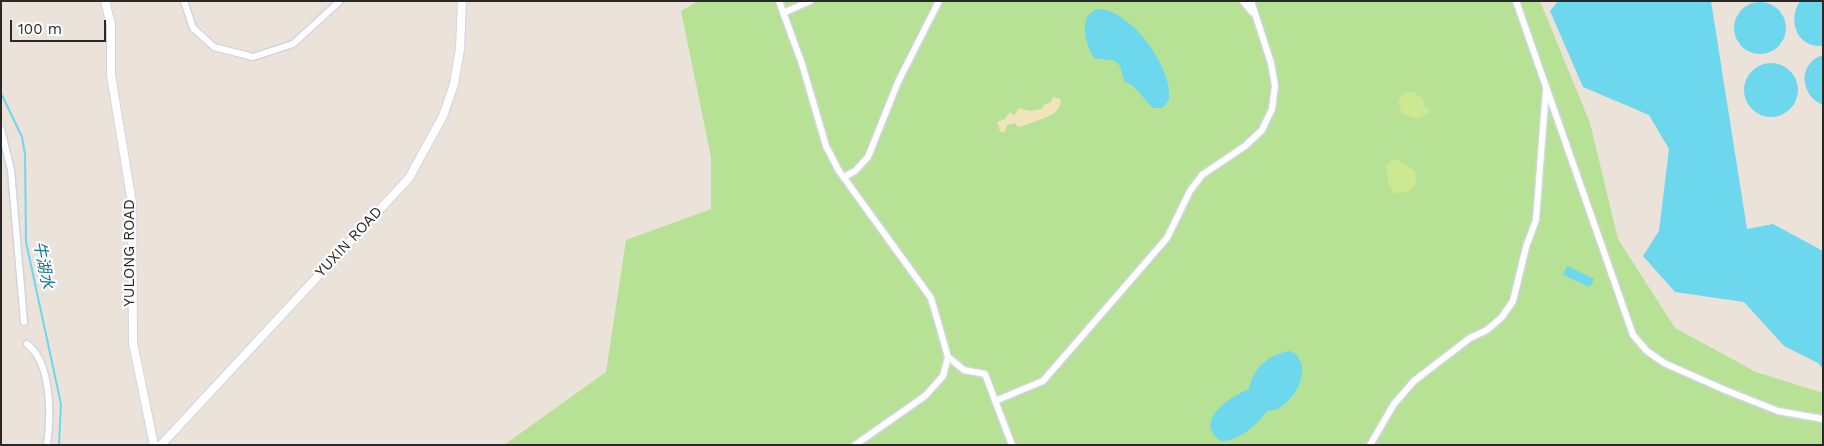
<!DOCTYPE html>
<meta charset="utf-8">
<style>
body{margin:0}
#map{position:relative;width:1824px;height:446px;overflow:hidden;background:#ebe2da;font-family:"Work Sans",sans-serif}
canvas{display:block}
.frame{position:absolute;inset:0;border:2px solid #292929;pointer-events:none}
.scale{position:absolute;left:10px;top:20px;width:96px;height:22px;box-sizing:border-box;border:2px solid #292929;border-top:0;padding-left:6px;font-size:15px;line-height:18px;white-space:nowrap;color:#292929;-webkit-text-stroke:4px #fff;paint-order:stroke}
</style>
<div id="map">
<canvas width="1824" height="446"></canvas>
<div class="frame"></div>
<div class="scale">100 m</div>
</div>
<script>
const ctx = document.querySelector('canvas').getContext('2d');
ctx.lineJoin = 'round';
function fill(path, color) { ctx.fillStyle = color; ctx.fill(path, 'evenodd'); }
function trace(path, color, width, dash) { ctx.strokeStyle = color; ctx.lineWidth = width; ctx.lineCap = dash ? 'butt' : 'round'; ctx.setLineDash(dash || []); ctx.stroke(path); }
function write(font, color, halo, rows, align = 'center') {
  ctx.font = font + ' "Work Sans","Noto Sans SC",sans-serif'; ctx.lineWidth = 4.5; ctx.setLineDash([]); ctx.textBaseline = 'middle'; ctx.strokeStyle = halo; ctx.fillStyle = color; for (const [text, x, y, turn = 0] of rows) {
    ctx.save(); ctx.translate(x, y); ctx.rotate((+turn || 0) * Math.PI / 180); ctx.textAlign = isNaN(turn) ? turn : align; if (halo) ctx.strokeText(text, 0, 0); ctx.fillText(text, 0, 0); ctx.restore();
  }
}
const green = new Path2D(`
 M 698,1 L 1540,1 L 1590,123 L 1618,239 L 1675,328 L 1756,372 L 1823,393 L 1823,445 L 504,445 L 606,372 L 626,240 L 711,209 L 711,157 L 681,11 Z`);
const sand = new Path2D(`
 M 1053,97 L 1060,99 L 1061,103 C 1059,106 1057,111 1054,113 C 1051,116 1020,128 1017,127 L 1016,123 L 1007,125 L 1004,133 L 1000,131 L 997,122 L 1005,119 L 1010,112 L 1014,116 L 1019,108 L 1029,111 L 1042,109 L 1045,104 L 1050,103 Z`);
const pitch = new Path2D(`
 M 1405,92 L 1413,92 L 1423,99 L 1424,106 L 1429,108 L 1429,113 L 1416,119 L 1402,113 L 1398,102 Z
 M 1395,159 L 1415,171 L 1416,184 L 1410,190 L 1396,194 C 1386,185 1389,176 1386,165 Z`);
const water = new Path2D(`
 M 1558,1 L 1711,1 L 1747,229 L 1773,224 L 1823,251 L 1823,369 L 1818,363 L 1784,346 L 1744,302 L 1675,292 L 1643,256 L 1659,231 L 1669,149 L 1649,115 L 1583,87 L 1550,11 Z
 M 1800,1 L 1823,1 L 1823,46 C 1797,48 1787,21 1800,1 Z
 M1734 28a26 26 0 1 1 52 0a26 26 0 1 1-52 0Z
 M 1096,9 C 1130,7 1174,69 1169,100 L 1162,108 L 1153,108 L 1133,86 L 1124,81 C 1119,54 1114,62 1094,58 C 1085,43 1078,18 1096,9 Z
 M 1823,55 L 1823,105 C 1800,96 1797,63 1823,55 Z
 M1744 90a27 27 0 1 1 54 0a27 27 0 1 1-54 0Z
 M 1567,266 L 1594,279 L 1590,287 L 1563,275 Z
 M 1289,351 L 1295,353 C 1311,369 1297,398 1279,408 C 1276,410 1271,410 1267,411 C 1258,424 1238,442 1221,441 C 1192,421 1231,396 1249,389 C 1253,368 1268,355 1289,351 Z`);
const stream = new Path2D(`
 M 1,93 L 22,137 L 25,154 L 26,242 L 61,404 L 59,445`);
const minor = new Path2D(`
 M 184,1 L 193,28 L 214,47 L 253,57 L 293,44 L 340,1
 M 779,1 L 802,64 L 826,146 L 839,171 L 931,298 L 948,357 L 943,376 L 925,396 L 855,445
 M 1243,1 L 1252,12
 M 1516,1 L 1633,335 L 1647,351 L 1664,363 L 1725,390 L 1778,411 L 1823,419
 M 783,13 L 810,1
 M 1,129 L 11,170 L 24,322
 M 844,177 L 855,171 L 868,157 L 898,82 L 939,1
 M 27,344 C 52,363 51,416 47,445
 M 948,357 L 964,370 L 985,374 L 1012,445
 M 995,401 L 1043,381 L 1167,238 L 1190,191 L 1202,175 L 1245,146 L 1262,130 L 1272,109 L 1275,86 L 1271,63 L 1251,1
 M 1370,445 L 1394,404 L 1414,381 L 1470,338 L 1487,330 L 1502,317 L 1513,301 L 1526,247 L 1536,220 L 1546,89`);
const tertiary = new Path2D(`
 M 105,1 L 111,25 L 111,75 L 132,203 L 133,343 L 154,445
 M 161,445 L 409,178 L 443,116 L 454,84 L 460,49 L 462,1`);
const streetNames = [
 ["YUXIN ROAD",349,242,-47],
 ["YULONG ROAD",130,253,-90]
];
const waterNames = [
 ["牛湖水",43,265,79]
];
fill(green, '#b7e296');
fill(sand, '#f1e4bd');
fill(pitch, '#cce992');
fill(water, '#6dd7ee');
trace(stream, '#6dd7ee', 2);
trace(minor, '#d0d5e2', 9);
trace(tertiary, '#d0d5e2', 10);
trace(minor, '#fff', 6);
trace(tertiary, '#fff', 8);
write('15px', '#292929', '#fff', streetNames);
write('italic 16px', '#0e7498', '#fff', waterNames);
</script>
